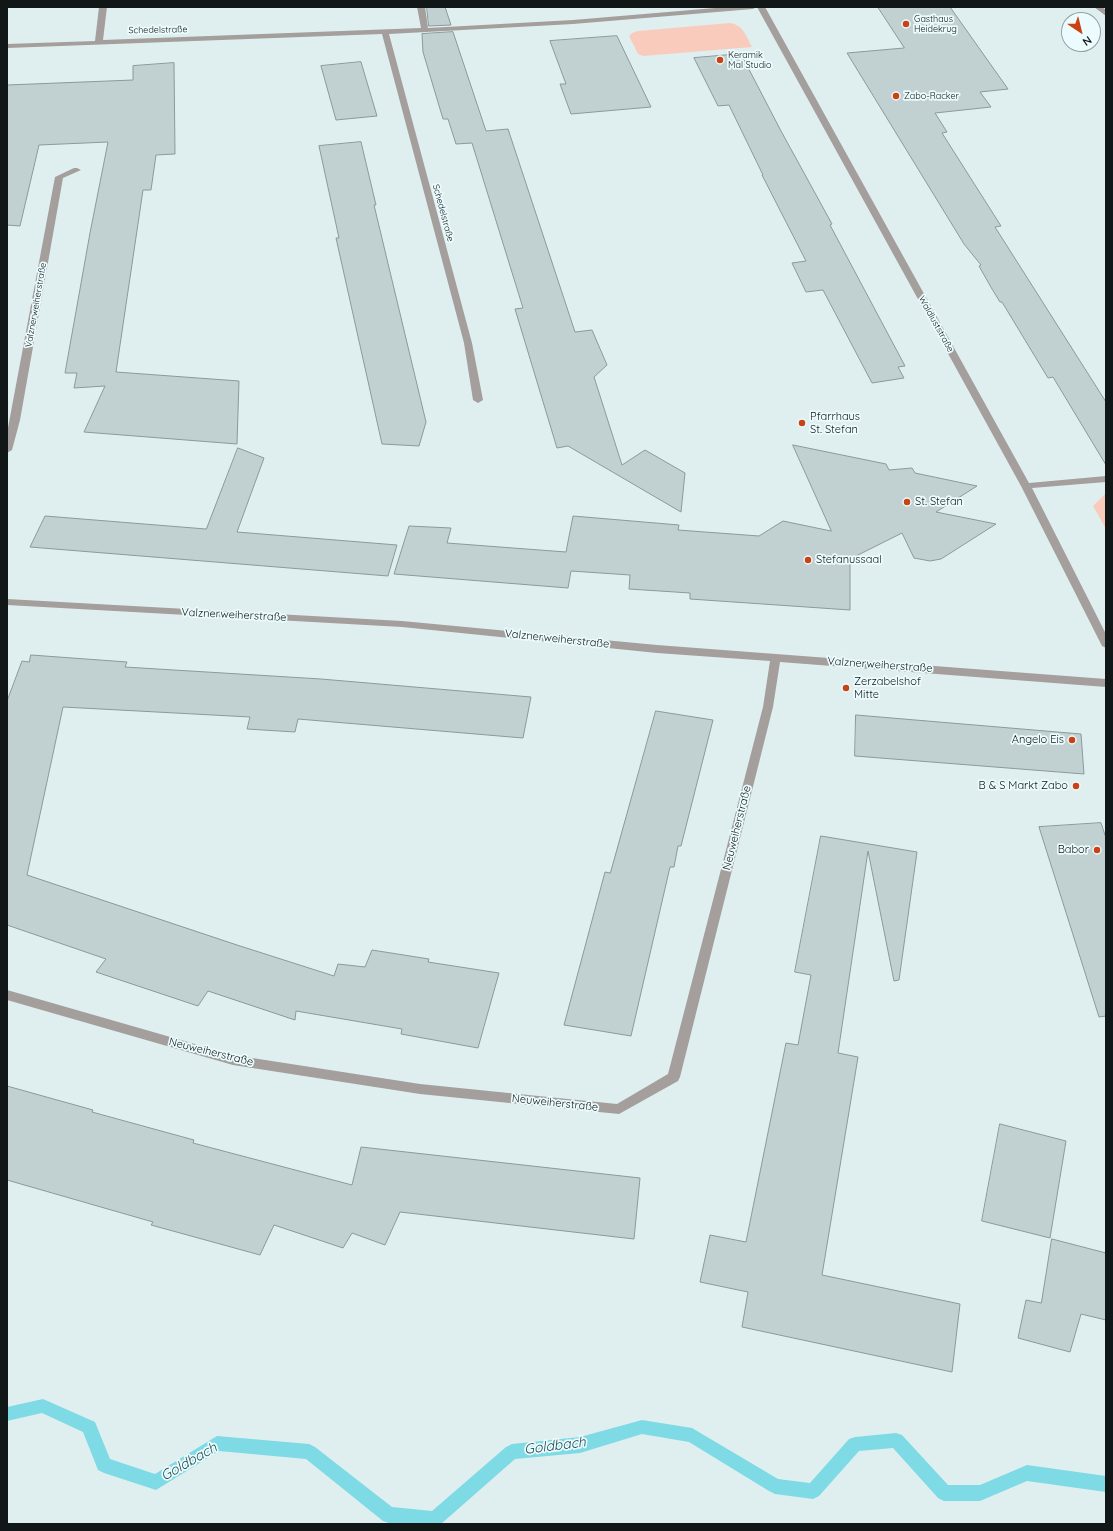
<!DOCTYPE html>
<meta charset="utf-8">
<style>
body{margin:0}
#map{position:relative;width:1113px;height:1531px;overflow:hidden;background:#dfeff0;font-family:Quicksand,sans-serif}
canvas{display:block}
.frame{position:absolute;inset:0;border:8px solid #111717;pointer-events:none}
.north{position:absolute;left:1061px;top:12px;width:40px;height:40px;box-sizing:border-box;background:#ecfcfe;border:1px solid #94a0a2;border-radius:50%;rotate:145deg;font-size:11px;font-weight:700;line-height:16px;text-align:center;color:#111717}
.north::after{content:'';display:block;margin:auto;width:14px;height:18px;background:#ca4213;clip-path:polygon(50% 0,100% 100%,50% 72%,0 100%)}
</style>
<div id="map">
<canvas width="1113" height="1531"></canvas>
<div class="frame"></div>
<div class="north">N</div>
</div>
<script>
const ctx = document.querySelector('canvas').getContext('2d');
ctx.lineJoin = 'round';
function fill(path, color) { ctx.fillStyle = color; ctx.fill(path, 'evenodd'); }
function trace(path, color, width, dash) { ctx.strokeStyle = color; ctx.lineWidth = width; ctx.lineCap = dash ? 'butt' : 'round'; ctx.setLineDash(dash || []); ctx.stroke(path); }
function write(font, color, halo, rows, align = 'center') {
  ctx.font = font + ' Quicksand,sans-serif'; ctx.lineWidth = 3.5; ctx.setLineDash([]); ctx.textBaseline = 'middle'; ctx.strokeStyle = halo; ctx.fillStyle = color; for (const [text, x, y, turn = 0] of rows) {
    ctx.save(); ctx.translate(x, y); ctx.rotate((+turn || 0) * Math.PI / 180); ctx.textAlign = isNaN(turn) ? turn : align; if (halo) ctx.strokeText(text, 0, 0); ctx.fillText(text, 0, 0); ctx.restore();
  }
}
const green = new Path2D(`
 M 730,23 C 743,25 746,35 752,47 L 643,56 L 638,54 L 629,36 L 632,33 L 638,31 Z
 M 1106,493 L 1106,529 L 1093,506 Z`);
const stream = new Path2D(`
 M 43,1399 L 95,1422 L 110,1459 L 155,1474 L 217,1436 L 309,1444 L 315,1447 L 392,1507 L 432,1511 L 506,1447 L 512,1444 L 580,1437 L 642,1420 L 692,1428 L 778,1479 L 810,1483 L 849,1439 L 855,1437 L 896,1433 L 902,1435 L 948,1485 L 980,1485 L 1027,1465 L 1106,1476 L 1106,1492 L 1027,1481 L 980,1501 L 944,1501 L 938,1498 L 893,1448 L 859,1451 L 819,1496 L 813,1499 L 775,1494 L 769,1491 L 689,1442 L 642,1434 L 580,1453 L 515,1459 L 441,1524 L 389,1523 L 383,1521 L 306,1459 L 219,1451 L 156,1490 L 104,1473 L 98,1470 L 83,1432 L 42,1413 L 7,1421 L 7,1407 Z`);
const building = new Path2D(`
 M 427,7 L 445,7 L 451,25 L 429,26 Z
 M 878,7 L 950,7 L 1008,89 L 980,92 L 991,107 L 935,113 L 947,132 L 942,133 L 1001,226 L 995,227 L 1106,402 L 1106,465 L 1053,377 L 1048,378 L 1002,302 L 1000,302 L 992,289 L 979,266 L 981,265 L 964,244 L 847,53 L 904,48 Z
 M 453,32 L 486,131 L 508,129 L 575,332 L 592,330 L 607,365 L 594,377 L 622,465 L 645,450 L 685,473 L 681,512 L 568,446 L 557,448 L 515,309 L 523,308 L 472,143 L 456,144 L 448,119 L 443,119 L 423,52 L 422,34 Z
 M 617,36 L 651,107 L 571,114 L 560,84 L 566,84 L 550,41 Z
 M 741,54 L 781,131 L 832,224 L 830,225 L 905,366 L 898,367 L 904,378 L 872,383 L 823,290 L 806,292 L 792,263 L 806,261 L 762,175 L 763,175 L 729,105 L 718,106 L 694,58 Z
 M 361,62 L 377,116 L 336,120 L 321,66 Z
 M 174,63 L 175,154 L 156,155 L 151,190 L 143,190 L 116,372 L 239,381 L 237,444 L 84,432 L 105,386 L 74,388 L 77,373 L 65,373 L 90,233 L 108,142 L 39,145 L 20,226 L 7,225 L 7,85 L 133,80 L 133,66 Z
 M 361,142 L 376,205 L 374,205 L 426,422 L 419,446 L 382,444 L 336,238 L 339,238 L 319,146 Z
 M 793,445 L 886,464 L 889,470 L 912,468 L 915,473 L 977,486 L 936,512 L 996,524 L 941,559 L 930,561 L 914,558 L 902,533 L 850,559 L 850,610 L 690,599 L 690,593 L 629,589 L 630,575 L 571,571 L 568,588 L 394,574 L 409,526 L 451,528 L 447,543 L 566,552 L 573,516 L 679,525 L 678,530 L 759,536 L 783,521 L 831,531 Z
 M 238,448 L 264,458 L 237,532 L 397,545 L 388,576 L 30,547 L 45,516 L 206,529 Z
 M 31,655 L 127,662 L 125,667 L 321,679 L 531,697 L 523,738 L 298,719 L 295,732 L 247,729 L 250,717 L 63,707 L 27,875 L 237,945 L 334,976 L 338,964 L 365,967 L 372,950 L 429,959 L 428,962 L 499,973 L 478,1048 L 401,1034 L 402,1029 L 296,1011 L 295,1020 L 208,991 L 198,1006 L 96,972 L 106,959 L 7,925 L 7,701 L 22,661 L 29,662 Z
 M 656,711 L 713,720 L 681,846 L 678,846 L 674,867 L 670,867 L 631,1036 L 564,1025 L 605,872 L 610,873 Z
 M 856,715 L 1081,734 L 1084,774 L 855,756 Z
 M 1101,823 L 1106,838 L 1106,1016 L 1099,1017 L 1039,827 Z
 M 821,836 L 917,852 L 899,980 L 894,981 L 868,851 L 838,1053 L 858,1057 L 822,1275 L 960,1304 L 952,1372 L 742,1327 L 748,1292 L 700,1282 L 710,1235 L 746,1242 L 786,1043 L 798,1045 L 811,975 L 795,972 Z
 M 7,1086 L 93,1110 L 92,1112 L 194,1140 L 193,1143 L 352,1185 L 361,1147 L 640,1178 L 634,1239 L 400,1212 L 385,1245 L 352,1233 L 343,1248 L 274,1225 L 260,1255 L 151,1225 L 153,1222 L 7,1180 Z
 M 1000,1124 L 1066,1141 L 1050,1238 L 982,1221 Z
 M 1052,1239 L 1106,1253 L 1106,1320 L 1081,1314 L 1070,1352 L 1018,1338 L 1026,1300 L 1041,1303 Z`);
const minor = new Path2D(`
 M 99,7 L 107,7 L 103,40 L 421,28 L 417,7 L 425,7 L 428,28 L 573,20 L 727,7 L 757,7 L 753,9 L 573,24 L 389,34 L 472,343 L 483,400 L 478,403 L 473,400 L 464,343 L 382,34 L 7,48 L 7,44 L 95,41 Z
 M 757,7 L 765,7 L 1029,483 L 1106,476 L 1106,482 L 1032,488 L 1106,634 L 1106,648 L 1102,646 L 1101,644 L 1021,486 Z
 M 1094,7 L 1102,7 L 1106,10 L 1106,16 Z
 M 74,168 L 77,168 L 81,170 L 63,178 L 20,420 L 12,450 L 7,453 L 7,433 L 55,177 Z
 M 7,599 L 402,621 L 657,645 L 1106,679 L 1106,687 L 780,662 L 773,707 L 680,1077 L 678,1081 L 619,1114 L 420,1094 L 233,1065 L 7,1000 L 7,990 L 233,1055 L 420,1084 L 617,1104 L 668,1074 L 763,707 L 770,661 L 657,653 L 402,627 L 7,605 Z`);
const markers = [
 [906,24,4,"#ca4213"],
 [720,60,4,"#ca4213"],
 [896,96,4,"#ca4213"],
 [802,423,4,"#ca4213"],
 [907,502,4,"#ca4213"],
 [808,560,4,"#ca4213"],
 [846,688,4,"#ca4213"],
 [1072,740,4,"#ca4213"],
 [1076,786,4,"#ca4213"],
 [1097,850,4,"#ca4213"]
];
const farPoinames = [
 ["Gasthaus",914,19],
 ["Heidekrug",914,29],
 ["Keramik",728,55],
 ["Mal Studio",728,65],
 ["Zabo-Racker",904,96]
];
const farStreetnames = [
 ["Schedelstraße",158,30,-1],
 ["Schedelstraße",443,213,75],
 ["Valznerweiherstraße",36,305,-80],
 ["Waldluststraße",936,324,61]
];
const poiNames = [
 ["Pfarrhaus",810,417],
 ["St. Stefan",810,430],
 ["St. Stefan",915,502],
 ["Stefanussaal",816,560],
 ["Zerzabelshof",854,682],
 ["Mitte",854,695],
 ["Angelo Eis",1064,740,"right"],
 ["B & S Markt Zabo",1068,786,"right"],
 ["Babor",1089,850,"right"]
];
const streetNames = [
 ["Valznerweiherstraße",234,615,3],
 ["Valznerweiherstraße",557,639,6],
 ["Valznerweiherstraße",880,665,4],
 ["Neuweiherstraße",737,828,-76],
 ["Neuweiherstraße",211,1052,14],
 ["Neuweiherstraße",555,1103,6]
];
const nearWaternames = [
 ["Goldbach",555,1446,-7],
 ["Goldbach",189,1462,-30]
];
fill(green, '#f9cbbd');
fill(stream, '#7edae4');
fill(building, '#c1d1d2');
trace(building, '#8a999b', 1);
fill(minor, '#a49e9c');
for (const [x, y, r, color] of markers) { const dot = new Path2D(); dot.arc(x, y, r, 0, 2 * Math.PI); ctx.fillStyle = color; ctx.fill(dot); trace(dot, '#ecfcfe', 1.5); }
write('9px', '#111717', '#ecfcfe', farPoinames, 'left');
write('9px', '#111717', '#ecfcfe', farStreetnames);
write('11px', '#111717', '#ecfcfe', poiNames, 'left');
write('11px', '#111717', '#ecfcfe', streetNames);
write('italic 14px', '#234d52', '#ecfcfe', nearWaternames);
</script>
